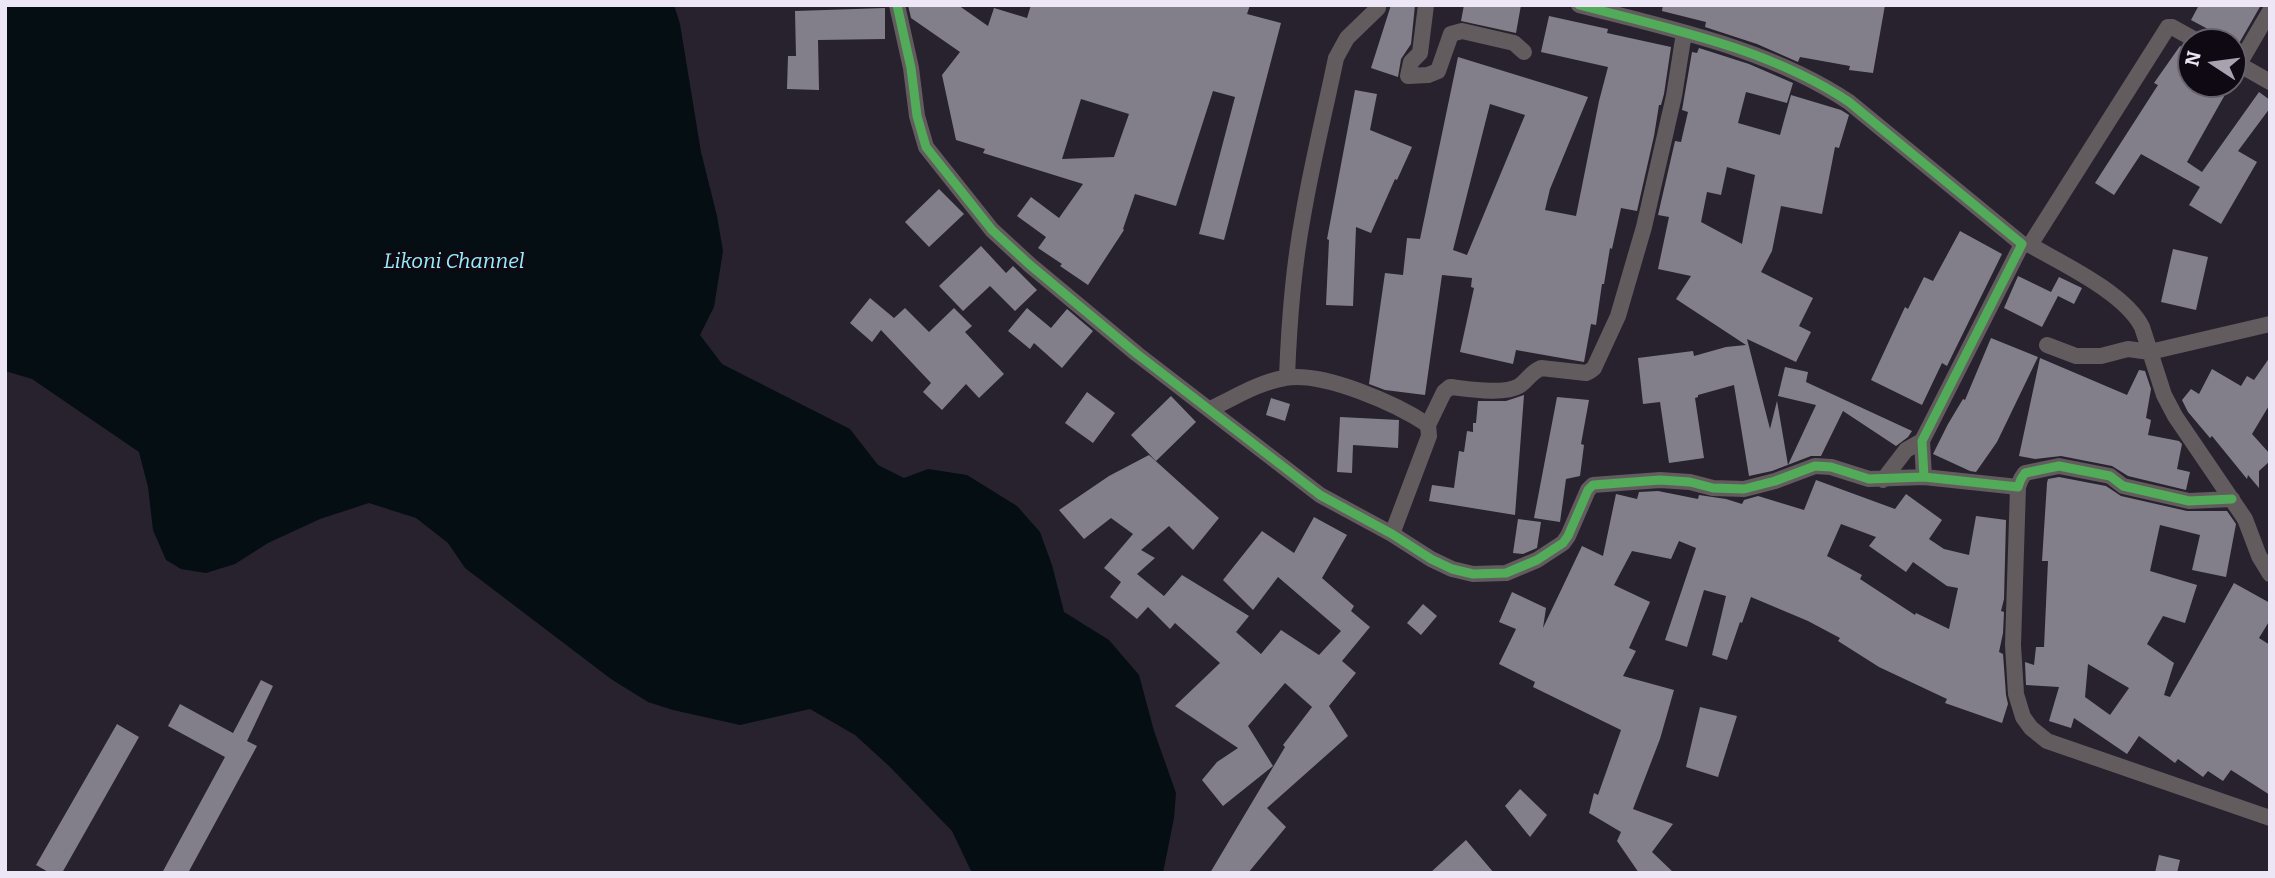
<!DOCTYPE html>
<style>
body{margin:0}
#map{position:relative;width:2275px;height:878px;overflow:hidden;background:#28222e;font-family:Bitter,serif}
canvas{display:block}
.frame{position:absolute;inset:0;border:7px solid #ede6f6;pointer-events:none}
.north{position:absolute;left:2177px;top:28px;width:70px;height:70px;box-sizing:border-box;background:#0e0913;border:2px solid #67616e;border-radius:50%;rotate:283deg;font-size:19px;font-weight:700;line-height:28px;text-align:center;color:#ede6f6}
.north::after{content:'';display:block;margin:auto;width:24px;height:32px;background:#a8a1b0;clip-path:polygon(50% 0,100% 100%,50% 72%,0 100%)}
</style>
<div id="map">
<canvas width="2275" height="878"></canvas>
<div class="frame"></div>
<div class="north">N</div>
</div>
<script>
const ctx = document.querySelector('canvas').getContext('2d');
ctx.lineJoin = 'round';
function fill(path, color) { ctx.fillStyle = color; ctx.fill(path, 'evenodd'); }
function trace(path, color, width, dash) { ctx.strokeStyle = color; ctx.lineWidth = width; ctx.lineCap = dash ? 'butt' : 'round'; ctx.setLineDash(dash || []); ctx.stroke(path); }
function write(font, color, halo, rows, align = 'center') {
  ctx.font = font + ' Bitter,serif'; ctx.lineWidth = 7; ctx.setLineDash([]); ctx.textBaseline = 'middle'; ctx.strokeStyle = halo; ctx.fillStyle = color; for (const [text, x, y, turn = 0] of rows) {
    ctx.save(); ctx.translate(x, y); ctx.rotate((+turn || 0) * Math.PI / 180); ctx.textAlign = isNaN(turn) ? turn : align; if (halo) ctx.strokeText(text, 0, 0); ctx.fillText(text, 0, 0); ctx.restore();
  }
}
const water = new Path2D(`
 M 5,5 L 674,5 L 680,24 L 701,152 L 717,216 L 723,251 L 714,307 L 700,335 L 722,364 L 850,429 L 878,465 L 904,478 L 928,469 L 967,475 L 1017,506 L 1040,532 L 1052,565 L 1064,612 L 1109,640 L 1139,675 L 1154,731 L 1176,793 L 1174,818 L 1163,873 L 972,873 L 952,831 L 889,766 L 855,735 L 810,709 L 740,725 L 673,710 L 648,702 L 611,679 L 465,568 L 448,543 L 416,518 L 369,503 L 320,519 L 268,543 L 235,564 L 206,573 L 181,569 L 166,560 L 153,530 L 148,487 L 139,452 L 32,379 L 5,371 Z`);
const building = new Path2D(`
 M 908,5 L 958,5 L 988,26 L 994,8 L 1027,18 L 1031,5 L 1250,5 L 1247,14 L 1281,23 L 1224,240 L 1199,234 L 1235,97 L 1213,91 L 1176,206 L 1135,194 L 1123,229 L 1124,230 L 1088,285 L 1060,266 L 1062,264 L 1038,248 L 1046,237 L 1017,216 L 1031,197 L 1059,218 L 1083,184 L 983,153 L 985,149 L 956,140 L 942,75 L 960,52 L 911,18 ZM 1081,99 L 1129,114 L 1114,157 L 1062,159 Z
 M 1391,5 L 1415,5 L 1411,44 L 1401,59 L 1398,77 L 1371,68 Z
 M 1464,5 L 1521,5 L 1516,33 L 1461,21 Z
 M 1663,5 L 1885,5 L 1873,73 L 1849,70 L 1850,66 L 1800,57 L 1798,62 L 1757,44 L 1705,27 L 1706,22 L 1662,11 Z
 M 2199,5 L 2261,5 L 2238,45 L 2191,20 Z
 M 885,8 L 885,39 L 818,40 L 819,90 L 787,89 L 788,56 L 796,56 L 795,11 Z
 M 1549,16 L 1608,29 L 1607,33 L 1671,47 L 1664,94 L 1661,105 L 1659,105 L 1654,136 L 1637,211 L 1621,208 L 1612,249 L 1610,248 L 1604,284 L 1602,284 L 1596,325 L 1591,324 L 1584,362 L 1516,350 L 1513,364 L 1460,352 L 1474,288 L 1471,287 L 1472,278 L 1442,275 L 1425,395 L 1385,390 L 1369,384 L 1385,273 L 1403,275 L 1407,238 L 1420,239 L 1458,57 L 1588,97 L 1550,189 L 1545,210 L 1576,216 L 1599,101 L 1608,67 L 1541,52 ZM 1490,104 L 1525,115 L 1467,255 L 1453,250 Z
 M 2180,46 L 2191,53 L 2191,84 L 2231,84 L 2187,162 L 2202,172 L 2259,92 L 2270,100 L 2270,108 L 2238,151 L 2257,162 L 2221,224 L 2189,205 L 2200,187 L 2141,154 L 2114,195 L 2095,183 L 2158,85 L 2154,83 Z
 M 1699,48 L 1749,64 L 1793,83 L 1787,103 L 1746,92 L 1738,123 L 1780,135 L 1791,95 L 1841,110 L 1849,115 L 1839,148 L 1835,147 L 1822,214 L 1781,206 L 1772,251 L 1761,272 L 1813,298 L 1799,326 L 1811,332 L 1796,362 L 1747,339 L 1770,429 L 1777,401 L 1788,465 L 1816,405 L 1778,396 L 1785,367 L 1808,372 L 1806,382 L 1912,431 L 1908,437 L 1896,446 L 1843,411 L 1821,456 L 1811,456 L 1772,471 L 1749,476 L 1734,385 L 1698,395 L 1698,397 L 1695,398 L 1704,458 L 1669,463 L 1660,402 L 1643,404 L 1638,358 L 1693,351 L 1694,356 L 1726,347 L 1746,345 L 1676,299 L 1691,276 L 1658,269 L 1669,217 L 1658,215 L 1675,141 L 1681,142 L 1688,112 L 1682,110 L 1692,52 L 1697,53 ZM 1727,167 L 1755,175 L 1742,244 L 1701,222 L 1707,192 L 1721,195 Z
 M 1355,90 L 1377,94 L 1370,130 L 1412,147 L 1397,180 L 1395,179 L 1371,233 L 1356,227 L 1353,306 L 1326,305 L 1329,240 L 1327,239 Z
 M 939,189 L 964,214 L 929,247 L 905,222 Z
 M 1960,231 L 2002,254 L 1947,366 L 1942,363 L 1922,405 L 1871,380 L 1905,307 L 1908,309 L 1924,277 L 1933,281 Z
 M 981,246 L 1006,273 L 1013,266 L 1037,290 L 1015,311 L 990,286 L 963,311 L 939,286 Z
 M 2173,249 L 2208,257 L 2196,310 L 2161,302 Z
 M 2018,276 L 2051,292 L 2059,277 L 2082,288 L 2074,304 L 2058,296 L 2042,327 L 2004,308 Z
 M 870,298 L 894,318 L 905,308 L 929,332 L 954,308 L 972,326 L 965,332 L 1004,374 L 979,398 L 966,384 L 942,410 L 923,392 L 931,383 L 881,330 L 872,342 L 850,323 Z
 M 1027,308 L 1051,328 L 1067,309 L 1093,331 L 1062,368 L 1034,343 L 1030,349 L 1008,331 Z
 M 1991,338 L 2038,357 L 1997,442 L 1976,472 L 1970,471 L 1933,454 L 1948,424 L 1963,399 L 1965,400 Z
 M 2270,357 L 2270,404 L 2252,434 L 2270,454 L 2270,461 L 2259,471 L 2259,488 L 2248,475 L 2247,479 L 2212,436 L 2210,438 L 2188,412 L 2182,400 L 2191,389 L 2199,394 L 2212,369 L 2241,386 L 2247,376 L 2254,380 Z
 M 2040,358 L 2127,395 L 2139,370 L 2145,371 L 2151,389 L 2146,418 L 2151,420 L 2148,435 L 2179,441 L 2182,444 L 2177,469 L 2190,472 L 2186,490 L 2128,476 L 2112,466 L 2061,456 L 2035,459 L 2019,456 Z
 M 1087,392 L 1115,413 L 1093,443 L 1065,423 Z
 M 1524,395 L 1515,515 L 1429,501 L 1432,485 L 1454,488 L 1459,451 L 1464,452 L 1467,431 L 1473,432 L 1473,423 L 1476,423 L 1478,401 L 1506,401 Z
 M 1171,396 L 1196,422 L 1156,461 L 1131,435 Z
 M 1557,397 L 1589,400 L 1581,444 L 1584,445 L 1580,476 L 1566,479 L 1560,522 L 1534,518 Z
 M 1271,398 L 1290,404 L 1285,421 L 1266,415 Z
 M 1340,417 L 1399,420 L 1398,448 L 1353,445 L 1352,473 L 1337,472 Z
 M 1149,455 L 1219,518 L 1193,550 L 1169,526 L 1141,550 L 1155,558 L 1137,574 L 1164,596 L 1182,575 L 1249,616 L 1236,632 L 1261,654 L 1281,630 L 1319,655 L 1341,631 L 1278,577 L 1253,610 L 1223,580 L 1262,531 L 1294,553 L 1314,517 L 1347,535 L 1322,578 L 1354,606 L 1351,611 L 1370,627 L 1342,661 L 1356,673 L 1329,706 L 1348,736 L 1267,808 L 1286,827 L 1248,873 L 1210,873 L 1285,747 L 1283,745 L 1312,707 L 1285,683 L 1248,726 L 1273,766 L 1223,806 L 1202,780 L 1217,762 L 1238,748 L 1175,706 L 1220,663 L 1175,623 L 1170,629 L 1148,607 L 1137,619 L 1110,597 L 1121,582 L 1104,568 L 1133,534 L 1111,518 L 1084,539 L 1059,510 L 1109,476 Z
 M 2059,477 L 2106,486 L 2121,496 L 2187,511 L 2227,511 L 2236,524 L 2226,577 L 2192,570 L 2200,535 L 2160,525 L 2150,571 L 2197,585 L 2185,623 L 2163,616 L 2147,644 L 2174,663 L 2164,695 L 2170,697 L 2234,583 L 2270,603 L 2270,620 L 2259,638 L 2270,645 L 2270,795 L 2231,770 L 2223,781 L 2208,771 L 2203,777 L 2178,759 L 2175,763 L 2139,736 L 2127,754 L 2074,718 L 2071,728 L 2049,721 L 2059,687 L 2026,685 L 2025,662 L 2034,665 L 2036,647 L 2044,647 L 2048,561 L 2042,561 L 2047,483 L 2048,479 ZM 2088,664 L 2129,688 L 2110,715 L 2085,697 Z
 M 1816,480 L 1895,509 L 1906,494 L 1942,520 L 1929,539 L 1944,549 L 1969,555 L 1976,516 L 2006,520 L 2004,599 L 2001,611 L 2004,612 L 2003,633 L 1999,652 L 2003,654 L 2006,695 L 2008,704 L 2002,723 L 1945,703 L 1947,699 L 1879,667 L 1838,641 L 1840,638 L 1808,621 L 1751,597 L 1742,623 L 1740,622 L 1727,660 L 1712,655 L 1726,596 L 1704,590 L 1687,647 L 1665,640 L 1696,548 L 1679,541 L 1671,559 L 1632,551 L 1614,585 L 1650,602 L 1629,648 L 1636,651 L 1623,676 L 1674,690 L 1660,739 L 1633,809 L 1673,824 L 1652,852 L 1674,873 L 1639,873 L 1617,841 L 1621,832 L 1589,813 L 1594,793 L 1598,795 L 1621,730 L 1533,687 L 1535,682 L 1499,664 L 1516,629 L 1499,622 L 1512,592 L 1546,608 L 1543,628 L 1582,546 L 1603,556 L 1616,494 L 1637,499 L 1639,492 L 1658,491 L 1698,499 L 1699,495 L 1726,499 L 1742,504 L 1744,500 L 1758,496 L 1804,510 ZM 1841,524 L 1876,537 L 1869,546 L 1906,572 L 1913,562 L 1947,586 L 1958,588 L 1949,629 L 1916,613 L 1915,615 L 1860,579 L 1862,575 L 1827,556 Z
 M 1518,519 L 1541,522 L 1537,548 L 1523,554 L 1513,553 Z
 M 1423,604 L 1437,616 L 1421,635 L 1407,623 Z
 M 261,680 L 273,686 L 247,741 L 257,746 L 188,873 L 162,873 L 225,757 L 168,726 L 180,704 L 233,733 Z
 M 1700,707 L 1737,716 L 1718,777 L 1686,767 Z
 M 117,724 L 139,737 L 62,873 L 50,873 L 36,865 Z
 M 1520,789 L 1547,815 L 1530,837 L 1505,806 Z
 M 1466,840 L 1494,873 L 1430,873 Z
 M 2159,855 L 2180,860 L 2177,873 L 2155,873 Z`);
const minor = new Path2D(`
 M 897,5 L 911,68 L 917,116 L 926,147 L 992,230 L 1030,265 L 1137,354 L 1320,495 L 1392,534 L 1431,559 L 1452,569 L 1473,574 L 1506,573 L 1537,560 L 1563,543 L 1568,536 L 1588,490 L 1593,485 L 1660,480 L 1690,482 L 1713,488 L 1744,489 L 1775,481 L 1815,466 L 1831,467 L 1869,479 L 1924,477 L 2018,487 L 2021,479 L 2025,473 L 2059,466 L 2110,476 L 2123,486 L 2189,501 L 2232,499
 M 1426,5 L 1420,53 L 1411,62 L 1408,76 L 1428,75 L 1438,71 L 1451,34 L 1462,31 L 1514,43 L 1524,52
 M 1579,5 C 1671,29 1770,49 1849,102 L 2022,244 L 1922,441 L 1924,477
 M 2233,61 L 2270,82
 M 2239,64 L 2270,11
 M 2022,244 L 2030,245 C 2063,264 2125,293 2142,327 L 2164,395 L 2175,416 L 2245,519 L 2259,556 L 2270,574
 M 2030,245 L 2168,27 L 2172,27 L 2199,42
 M 2047,345 L 2076,356 L 2101,356 L 2128,349 L 2150,352 L 2270,324
 M 1287,377 C 1289,323 1293,269 1303,216 C 1312,163 1325,111 1336,58 L 1347,38 L 1378,8 L 1378,5
 M 1210,409 C 1234,398 1259,382 1285,378 C 1323,371 1397,404 1428,425 L 1429,436 L 1392,534
 M 1428,425 L 1444,392 L 1450,387 C 1468,389 1504,395 1519,386 C 1527,381 1531,372 1541,368 L 1586,373 L 1590,371 L 1594,368 L 1618,316 L 1644,227 L 1674,96 L 1684,33
 M 1883,480 L 1906,450 L 1922,441
 M 2018,487 L 2013,645 L 2016,694 L 2023,717 L 2031,728 L 2047,741 L 2270,818`);
const cycleway = new Path2D(`
 M 897,5 L 911,68 L 917,116 L 926,147 L 992,230 L 1030,265 L 1137,354 L 1320,495 L 1392,534 L 1431,559 L 1452,569 L 1473,574 L 1506,573 L 1537,560 L 1563,543 L 1568,536 L 1588,490 L 1593,485 L 1660,480 L 1690,482 L 1713,488 L 1744,489 L 1775,481 L 1815,466 L 1831,467 L 1869,479 L 1924,477 L 2018,487 L 2021,479 L 2025,473 L 2059,466 L 2110,476 L 2123,486 L 2189,501 L 2232,499
 M 1579,5 C 1671,29 1770,49 1849,102 L 2022,244 L 1922,441 L 1924,477`);
const waterNames = [
 ["Likoni Channel",454,262]
];
fill(water, '#040e13');
fill(building, '#827f8b');
trace(minor, '#625c5f', 16);
trace(cycleway, '#51ab58', 9);
write('italic 21px', '#99edfa', '#0e0913', waterNames);
</script>
